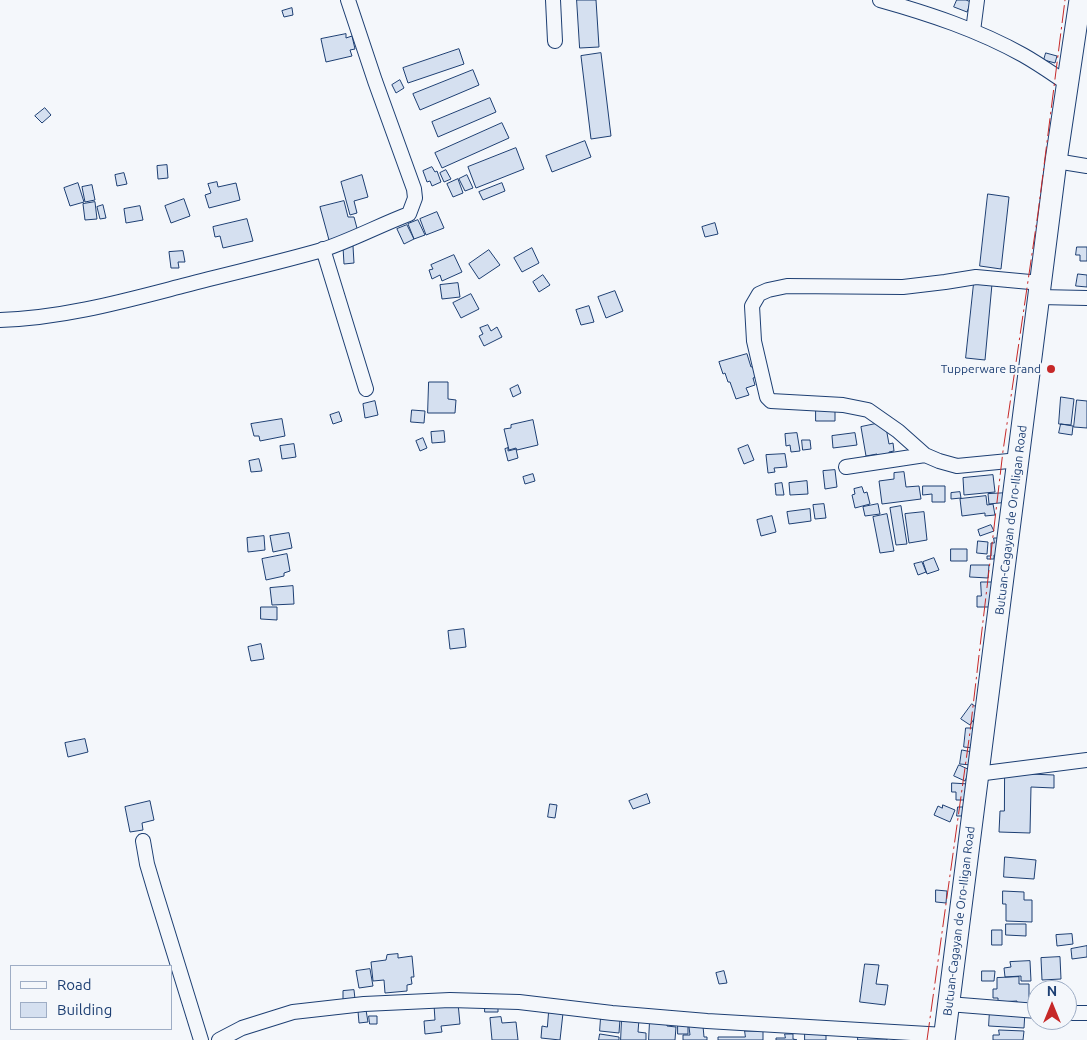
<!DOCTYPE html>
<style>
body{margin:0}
#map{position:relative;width:1087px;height:1040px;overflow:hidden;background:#f4f7fb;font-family:Ubuntu,sans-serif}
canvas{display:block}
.legend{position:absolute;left:10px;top:965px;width:162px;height:65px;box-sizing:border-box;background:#f4f7fb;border:1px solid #9eadc5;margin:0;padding:6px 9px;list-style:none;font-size:15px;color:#1d3f73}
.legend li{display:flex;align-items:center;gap:10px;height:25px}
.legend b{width:25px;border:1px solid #9eadc5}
.north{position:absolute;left:1027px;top:980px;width:50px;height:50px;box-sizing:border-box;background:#f4f7fb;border:1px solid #9eadc5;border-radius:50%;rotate:0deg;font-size:14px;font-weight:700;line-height:20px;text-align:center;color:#1d3f73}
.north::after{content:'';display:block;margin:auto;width:18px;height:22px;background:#c62828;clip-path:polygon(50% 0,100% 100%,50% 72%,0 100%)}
</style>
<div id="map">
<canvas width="1087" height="1040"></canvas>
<ul class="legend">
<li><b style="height:6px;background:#f4f7fb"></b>Road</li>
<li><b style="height:14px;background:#d5e0f0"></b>Building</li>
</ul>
<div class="north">N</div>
</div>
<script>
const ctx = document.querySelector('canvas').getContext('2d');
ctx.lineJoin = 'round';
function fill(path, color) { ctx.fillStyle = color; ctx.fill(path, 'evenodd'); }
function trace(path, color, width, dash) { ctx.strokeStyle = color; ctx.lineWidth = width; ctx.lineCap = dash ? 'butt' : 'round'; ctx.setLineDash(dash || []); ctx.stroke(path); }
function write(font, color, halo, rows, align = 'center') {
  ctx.font = font + ' Ubuntu,sans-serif'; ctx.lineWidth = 4; ctx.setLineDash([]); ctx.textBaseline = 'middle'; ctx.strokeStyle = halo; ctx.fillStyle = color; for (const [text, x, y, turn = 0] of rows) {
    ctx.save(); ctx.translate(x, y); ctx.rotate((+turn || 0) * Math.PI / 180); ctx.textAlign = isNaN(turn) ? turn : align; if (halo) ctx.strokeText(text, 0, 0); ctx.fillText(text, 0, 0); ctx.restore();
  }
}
const building = new Path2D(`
 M 577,0 L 596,0 L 599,47 L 580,48 Z
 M 957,0 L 966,0 L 971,2 L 967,12 L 954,7 Z
 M 292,8 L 293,15 L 284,17 L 282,11 Z
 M 346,34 L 346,38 L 352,36 L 355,49 L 350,50 L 352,56 L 326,62 L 321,39 Z
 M 459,49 L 464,64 L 408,83 L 403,68 Z
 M 601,53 L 611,136 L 591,139 L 581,56 Z
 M 1046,53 L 1057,56 L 1055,63 L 1044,60 Z
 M 473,70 L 479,85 L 420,110 L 413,94 Z
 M 400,80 L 404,88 L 396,93 L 392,85 Z
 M 490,98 L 496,112 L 438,137 L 432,122 Z
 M 45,108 L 51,115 L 42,123 L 35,116 Z
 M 502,123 L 509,138 L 442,168 L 435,153 Z
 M 585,141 L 591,157 L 552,172 L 546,156 Z
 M 516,148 L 524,169 L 476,188 L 468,167 Z
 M 167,165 L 168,178 L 158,179 L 157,166 Z
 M 432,167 L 435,172 L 437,171 L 441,182 L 432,186 L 430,181 L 427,182 L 423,171 Z
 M 446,170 L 451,179 L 444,182 L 440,173 Z
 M 124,173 L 127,184 L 117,186 L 115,175 Z
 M 362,175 L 368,197 L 354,201 L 357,213 L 350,215 L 341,182 Z
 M 467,175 L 473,188 L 465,191 L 459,179 Z
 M 458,179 L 463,193 L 453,197 L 447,184 Z
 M 217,182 L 218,187 L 236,183 L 240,200 L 209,208 L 205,195 L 211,193 L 208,184 Z
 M 78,183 L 84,202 L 70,206 L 64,188 Z
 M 502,183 L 505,191 L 483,200 L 479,192 Z
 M 92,185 L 95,200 L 85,202 L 82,187 Z
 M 988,194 L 1009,197 L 1001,269 L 980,266 Z
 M 184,199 L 190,216 L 171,223 L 165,206 Z
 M 344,201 L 348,217 L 354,217 L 358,232 L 329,240 L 320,207 Z
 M 95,202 L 97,219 L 85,220 L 83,204 Z
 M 103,205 L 106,218 L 100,219 L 97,207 Z
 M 140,206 L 143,220 L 126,223 L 124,209 Z
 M 437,212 L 444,228 L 426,235 L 420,219 Z
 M 247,219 L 253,241 L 223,248 L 220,236 L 215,237 L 213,227 Z
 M 418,220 L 425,235 L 414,239 L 408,224 Z
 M 715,223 L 718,234 L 705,237 L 702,227 Z
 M 407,225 L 414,239 L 404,244 L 397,229 Z
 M 353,246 L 354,263 L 344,264 L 343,247 Z
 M 1077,247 L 1087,247 L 1087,261 L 1080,261 L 1080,255 L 1076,255 Z
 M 532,248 L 539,263 L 522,272 L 514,258 Z
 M 489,250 L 500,265 L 479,279 L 469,264 Z
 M 183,251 L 185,262 L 178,262 L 179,268 L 171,268 L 169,252 Z
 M 454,255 L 462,272 L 442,281 L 440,275 L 432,279 L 429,270 L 433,269 L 431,265 Z
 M 1078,274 L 1087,275 L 1087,287 L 1076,286 Z
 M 543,275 L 550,285 L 539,292 L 533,282 Z
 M 458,283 L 460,297 L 442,299 L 440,285 Z
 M 974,283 L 992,284 L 985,360 L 966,358 Z
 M 615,291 L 623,311 L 606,318 L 598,297 Z
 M 471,294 L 479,309 L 461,318 L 453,303 Z
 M 589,306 L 594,322 L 581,325 L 576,310 Z
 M 488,325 L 491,331 L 497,327 L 502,337 L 484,346 L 479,336 L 483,334 L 480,328 Z
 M 747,354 L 751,367 L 758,365 L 761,376 L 753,378 L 755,385 L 746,388 L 749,395 L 736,399 L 730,382 L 728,382 L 725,373 L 723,374 L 719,362 Z
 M 429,382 L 448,382 L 448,399 L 456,400 L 455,413 L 428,413 Z
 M 518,385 L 521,393 L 513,397 L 510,389 Z
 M 1061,397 L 1074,399 L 1071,425 L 1059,424 Z
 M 1077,400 L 1087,401 L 1087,428 L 1074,427 Z
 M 375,401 L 378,415 L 365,418 L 363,404 Z
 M 816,408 L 835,408 L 835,421 L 816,421 Z
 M 412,410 L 425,411 L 424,423 L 411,422 Z
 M 339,412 L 342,421 L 333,424 L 330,415 Z
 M 282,419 L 285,436 L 260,441 L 259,436 L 254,436 L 251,424 Z
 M 533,420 L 538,445 L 517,450 L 516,448 L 509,450 L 504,429 L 511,428 L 511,425 Z
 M 885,422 L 889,444 L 893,443 L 894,451 L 889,452 L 889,455 L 877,458 L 877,454 L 866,456 L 861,427 Z
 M 1061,424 L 1073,426 L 1072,435 L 1059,433 Z
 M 444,431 L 445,442 L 432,443 L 431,432 Z
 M 797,433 L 800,451 L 791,452 L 790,445 L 786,446 L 785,434 Z
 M 855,433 L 857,445 L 833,448 L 832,436 Z
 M 423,438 L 427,448 L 420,451 L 416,441 Z
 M 802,440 L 810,440 L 811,449 L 803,450 Z
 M 294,444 L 296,457 L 282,459 L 280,446 Z
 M 748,445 L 754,460 L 744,464 L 738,449 Z
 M 508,448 L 508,451 L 516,449 L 518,458 L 508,461 L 505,449 Z
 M 785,454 L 787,467 L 774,468 L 775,472 L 768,473 L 766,455 Z
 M 259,459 L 262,471 L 251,472 L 249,461 Z
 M 835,470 L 837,487 L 825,489 L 823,471 Z
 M 904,472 L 906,487 L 919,486 L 921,499 L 882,504 L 879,481 L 894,479 L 894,473 Z
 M 533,474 L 535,481 L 525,484 L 523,477 Z
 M 993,475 L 995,492 L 964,495 L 963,478 Z
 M 807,481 L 808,494 L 790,495 L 789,483 Z
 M 782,483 L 784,495 L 776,495 L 775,484 Z
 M 923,486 L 945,486 L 945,502 L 932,502 L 932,494 L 923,495 Z
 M 862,487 L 864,493 L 867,492 L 870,504 L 855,508 L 852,495 L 855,494 L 854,489 Z
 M 960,492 L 961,498 L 951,499 L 951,493 Z
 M 1008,493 L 1009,502 L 989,504 L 988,494 Z
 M 986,496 L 987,505 L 993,504 L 995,515 L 985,516 L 985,513 L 962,516 L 960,499 Z
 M 824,504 L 826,518 L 815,519 L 813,505 Z
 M 878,504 L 880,514 L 865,516 L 863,507 Z
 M 901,506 L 907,544 L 896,545 L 890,508 Z
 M 810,509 L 811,521 L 789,524 L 787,512 Z
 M 924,512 L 927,540 L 909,543 L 905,514 Z
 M 887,514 L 894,551 L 880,553 L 873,517 Z
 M 772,516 L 776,532 L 761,536 L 757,520 Z
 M 991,525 L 994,531 L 980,536 L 978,530 Z
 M 289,533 L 292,548 L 273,552 L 270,536 Z
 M 264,536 L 265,550 L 248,552 L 247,538 Z
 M 994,538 L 1004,538 L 999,555 L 994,555 L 994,559 L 987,559 L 987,556 L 991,556 L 991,543 L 994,543 Z
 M 978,541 L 988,542 L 987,554 L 977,553 Z
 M 951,549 L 967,549 L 967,561 L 951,561 Z
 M 287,554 L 290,571 L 284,573 L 284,576 L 266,580 L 262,559 Z
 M 934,558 L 939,570 L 927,574 L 923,562 Z
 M 922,562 L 926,572 L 918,575 L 914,564 Z
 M 971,565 L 989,565 L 988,578 L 970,577 Z
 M 981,582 L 993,582 L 996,607 L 977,607 L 977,596 L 981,596 Z
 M 293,586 L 294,604 L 272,605 L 270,588 Z
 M 261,607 L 277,607 L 277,620 L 261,619 Z
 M 464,629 L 466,647 L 450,649 L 448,631 Z
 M 261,644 L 264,659 L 251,661 L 248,647 Z
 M 972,704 L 980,710 L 970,725 L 961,719 Z
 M 966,728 L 974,728 L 973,748 L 964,747 Z
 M 85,739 L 88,752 L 68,757 L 65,743 Z
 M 962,750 L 972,752 L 971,765 L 960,764 Z
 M 959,765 L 970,770 L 965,781 L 954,776 Z
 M 1005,773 L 1054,775 L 1054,788 L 1031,787 L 1030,833 L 999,832 L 1000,811 L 1004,811 Z
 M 952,783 L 969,784 L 969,800 L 956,800 L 956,792 L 952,792 Z
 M 647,794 L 650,803 L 633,809 L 629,801 Z
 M 150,801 L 154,820 L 142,823 L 143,830 L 130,832 L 125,807 Z
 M 550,804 L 557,805 L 555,818 L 548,817 Z
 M 943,805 L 955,810 L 950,822 L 934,815 L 938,806 L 942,808 Z
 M 958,807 L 966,807 L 966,816 L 957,816 Z
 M 1005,857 L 1036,860 L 1034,879 L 1004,877 Z
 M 936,890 L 947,891 L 946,903 L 936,902 Z
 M 1003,891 L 1024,892 L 1024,900 L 1032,900 L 1032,922 L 1006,921 L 1006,904 L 1003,904 Z
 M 1006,924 L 1026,924 L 1026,936 L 1006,935 Z
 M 992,930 L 1002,930 L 1002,945 L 992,945 Z
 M 1072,934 L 1073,944 L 1057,946 L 1056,935 Z
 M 1087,946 L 1087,957 L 1072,959 L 1071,949 Z
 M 398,954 L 398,958 L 412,956 L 414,977 L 411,977 L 412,984 L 407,985 L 407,991 L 385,993 L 384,980 L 373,981 L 371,962 L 386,960 L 387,955 Z
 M 1060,957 L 1061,979 L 1042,980 L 1041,958 Z
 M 1030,961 L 1031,981 L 1021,981 L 1021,976 L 1005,977 L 1004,968 L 1011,967 L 1010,962 Z
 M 865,964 L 879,965 L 876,984 L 888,985 L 885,1005 L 860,1002 Z
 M 370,969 L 373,986 L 359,988 L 356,971 Z
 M 724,971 L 727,983 L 719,984 L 716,973 Z
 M 982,971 L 995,971 L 994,981 L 982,981 Z
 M 1019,977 L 1019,984 L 1029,984 L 1029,1003 L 1017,1004 L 1017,1001 L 998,1002 L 998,998 L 993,998 L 993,989 L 997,989 L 997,978 Z
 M 1062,983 L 1063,990 L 1044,990 L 1044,988 L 1048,988 L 1048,984 Z
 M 354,990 L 355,999 L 343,1000 L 343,991 Z
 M 485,1002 L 498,1002 L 498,1012 L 485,1012 Z
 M 458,1003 L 460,1024 L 441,1026 L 442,1032 L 425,1034 L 424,1021 L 435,1020 L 434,1005 Z
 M 990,1009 L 1025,1011 L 1024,1028 L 989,1026 Z
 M 366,1010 L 368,1022 L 359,1023 L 358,1011 Z
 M 549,1012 L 563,1013 L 560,1040 L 541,1038 L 542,1026 L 547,1027 Z
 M 369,1016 L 377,1016 L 377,1024 L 370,1024 Z
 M 501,1017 L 502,1023 L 516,1022 L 518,1040 L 492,1040 L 490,1018 Z
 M 601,1017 L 620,1019 L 619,1033 L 600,1031 Z
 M 622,1018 L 639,1019 L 638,1032 L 646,1033 L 646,1040 L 621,1040 Z
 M 650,1020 L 667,1020 L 667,1026 L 676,1027 L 675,1040 L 649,1040 Z
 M 678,1023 L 688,1023 L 688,1034 L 678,1034 Z
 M 703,1026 L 704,1037 L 707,1037 L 707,1040 L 683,1040 L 683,1035 L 690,1035 L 689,1027 Z
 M 999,1030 L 1024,1031 L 1023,1040 L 993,1040 L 993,1035 L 999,1035 Z
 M 745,1031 L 763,1031 L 763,1040 L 718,1040 L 718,1037 L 745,1037 Z
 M 805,1033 L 826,1034 L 826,1040 L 805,1040 Z
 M 600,1034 L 619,1037 L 619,1040 L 599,1040 Z
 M 785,1034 L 793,1034 L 793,1039 L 797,1040 L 776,1040 L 776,1038 L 785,1038 Z
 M 858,1035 L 887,1035 L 887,1040 L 858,1040 Z`);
const minor = new Path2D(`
 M 553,0 L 555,41
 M 880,0 C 930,14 978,30 1023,55 C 1039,64 1053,74 1068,84
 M 973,31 L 977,0
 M 1056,161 L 1087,166
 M 323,249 L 366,389
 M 1039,297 L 1087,298
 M 0,320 C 64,318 124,301 186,285 C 231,273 277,263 322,250 C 352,240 380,225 409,214 L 415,198 L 414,189 L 375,81 L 348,0
 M 1019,460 L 957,466 L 939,461 L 925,455 L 898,431 L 868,410 L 843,405 L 771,401 L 767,397 L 754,341 L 752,306 L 759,294 L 768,290 L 787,286 L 903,287 L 945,282 L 976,277 L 1041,283
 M 846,467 L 925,455
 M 977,774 L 1087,760
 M 143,841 L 147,864 L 155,891 L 201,1040
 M 948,1004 L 1037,1011
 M 1067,1013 L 1087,1013
 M 219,1040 L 242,1028 L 293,1012 L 364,1004 L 450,1000 L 519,1002 L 612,1013 L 707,1021 L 945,1035`);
const highway = new Path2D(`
 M 944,1040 L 1056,161 L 1080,0`);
const power = new Path2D(`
 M 927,1040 L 970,732 L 1003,451 L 1038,213 L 1065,0`);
const markers = [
 [1051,369,5,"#c62828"]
];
const poiNames = [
 ["Tupperware Brand",1041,369]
];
const streetNames = [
 ["Butuan-Cagayan de Oro-Iligan Road",1011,520,-83],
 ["Butuan-Cagayan de Oro-Iligan Road",959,921,-83]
];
fill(building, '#d5e0f0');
trace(building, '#1d3f73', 1);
trace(minor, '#1d3f73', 16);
trace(highway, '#1d3f73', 23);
trace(minor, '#f4f7fb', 14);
trace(highway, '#f4f7fb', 21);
trace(power, '#c62828', 1, [18, 4, 2.5, 4]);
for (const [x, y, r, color] of markers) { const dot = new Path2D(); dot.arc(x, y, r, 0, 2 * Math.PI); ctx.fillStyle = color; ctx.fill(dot); trace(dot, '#f4f7fb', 2); }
write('12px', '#1d3f73', '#f4f7fb', poiNames, 'right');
write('12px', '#1d3f73', '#f4f7fb', streetNames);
</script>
